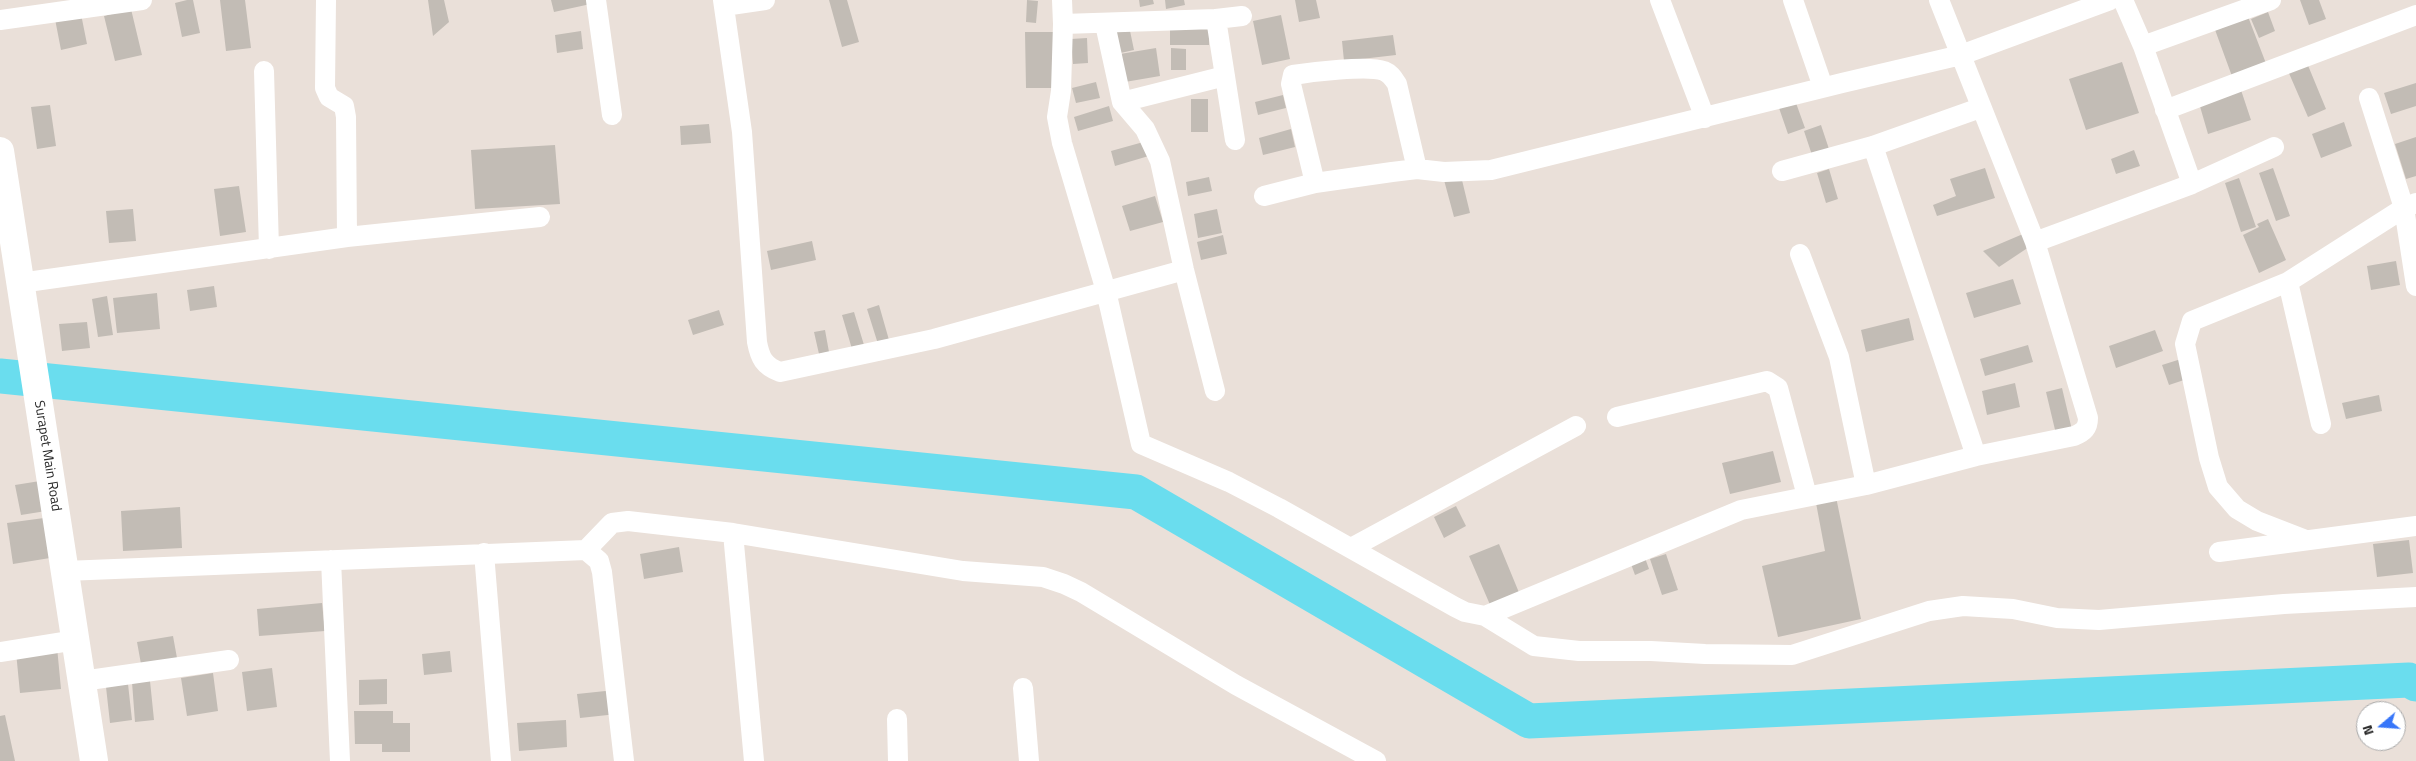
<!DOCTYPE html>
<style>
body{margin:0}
#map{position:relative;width:2416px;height:761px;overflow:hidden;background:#eae0d9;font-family:"Titillium Web",sans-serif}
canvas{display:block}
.north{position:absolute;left:2356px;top:701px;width:50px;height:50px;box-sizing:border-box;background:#fff;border:1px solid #a9a9a9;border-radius:50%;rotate:252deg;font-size:14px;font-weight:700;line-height:20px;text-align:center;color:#282828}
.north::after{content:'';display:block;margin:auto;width:18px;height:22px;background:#3776f9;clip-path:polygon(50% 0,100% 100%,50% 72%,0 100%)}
</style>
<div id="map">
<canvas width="2416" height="761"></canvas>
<div class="north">N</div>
</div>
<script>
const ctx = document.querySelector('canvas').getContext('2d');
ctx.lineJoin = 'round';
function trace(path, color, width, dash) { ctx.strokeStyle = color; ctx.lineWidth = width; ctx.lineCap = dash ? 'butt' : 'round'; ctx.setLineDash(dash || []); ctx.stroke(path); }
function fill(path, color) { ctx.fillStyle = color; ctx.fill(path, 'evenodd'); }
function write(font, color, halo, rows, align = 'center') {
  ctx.font = font + ' "Titillium Web",sans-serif'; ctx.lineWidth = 5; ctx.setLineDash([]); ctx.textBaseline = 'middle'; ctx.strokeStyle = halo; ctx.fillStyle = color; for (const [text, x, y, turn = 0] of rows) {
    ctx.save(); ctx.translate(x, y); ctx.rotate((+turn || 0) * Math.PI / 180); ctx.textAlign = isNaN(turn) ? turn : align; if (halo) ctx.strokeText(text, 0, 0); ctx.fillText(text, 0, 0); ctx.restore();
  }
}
const river = new Path2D(`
 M 0,376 L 1136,492 L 1529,721 L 2409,680 L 2416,684`);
const building = new Path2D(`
 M 187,0 L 193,0 L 200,33 L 182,37 L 175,3 Z
 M 220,0 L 245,0 L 251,48 L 226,51 Z
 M 428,0 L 444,0 L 449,22 L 433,36 Z
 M 551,0 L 595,0 L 595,3 L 554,12 Z
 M 829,0 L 847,0 L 859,42 L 842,47 Z
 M 1027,0 L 1038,1 L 1036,23 L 1026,22 Z
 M 1139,0 L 1153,0 L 1154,4 L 1140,7 Z
 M 1165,0 L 1184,0 L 1185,5 L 1166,9 Z
 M 1295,0 L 1316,0 L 1320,18 L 1299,22 Z
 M 2300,0 L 2319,0 L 2326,19 L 2309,25 Z
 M 131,9 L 142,55 L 115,61 L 104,16 Z
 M 2268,12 L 2275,31 L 2259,38 L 2251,19 Z
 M 81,14 L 87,44 L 61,50 L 55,19 Z
 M 2247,14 L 2267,66 L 2233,79 L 2214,27 Z
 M 1281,15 L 1290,59 L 1262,65 L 1253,21 Z
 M 1170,25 L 1209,25 L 1209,45 L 1170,45 Z
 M 1129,26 L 1134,50 L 1116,54 L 1111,30 Z
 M 581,31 L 583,49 L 557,53 L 555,35 Z
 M 1025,32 L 1055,32 L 1056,88 L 1026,88 Z
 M 1393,35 L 1396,55 L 1344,61 L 1342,41 Z
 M 1087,38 L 1088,63 L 1073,64 L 1071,39 Z
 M 1156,48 L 1160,76 L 1119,83 L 1114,55 Z
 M 1171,48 L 1186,49 L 1186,70 L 1171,70 Z
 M 2122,62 L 2139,113 L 2086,130 L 2069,79 Z
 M 2307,63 L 2326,109 L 2308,117 L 2288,71 Z
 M 1096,82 L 1100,98 L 1076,103 L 1072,88 Z
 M 2416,83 L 2416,106 L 2391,114 L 2384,93 Z
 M 2241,90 L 2251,120 L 2208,134 L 2199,103 Z
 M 1283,95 L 1286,108 L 1258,115 L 1255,102 Z
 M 1191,99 L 1208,99 L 1208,132 L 1191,132 Z
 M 1796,103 L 1805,128 L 1788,134 L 1779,108 Z
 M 50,105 L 56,146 L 37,149 L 31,107 Z
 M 1109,106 L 1113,121 L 1078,131 L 1074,117 Z
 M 2344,122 L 2352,146 L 2321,158 L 2312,134 Z
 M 709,124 L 711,143 L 681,145 L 680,126 Z
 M 1821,125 L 1830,152 L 1813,158 L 1804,131 Z
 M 1291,129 L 1295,147 L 1263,155 L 1259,138 Z
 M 2416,137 L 2416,176 L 2406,179 L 2395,144 Z
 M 1147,141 L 1152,155 L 1115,166 L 1111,151 Z
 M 555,145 L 560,204 L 475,209 L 471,150 Z
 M 2134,150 L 2140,166 L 2116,174 L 2111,159 Z
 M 1985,168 L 1995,198 L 1937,216 L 1933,205 L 1956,196 L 1950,179 Z
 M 2273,168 L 2290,216 L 2276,221 L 2259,173 Z
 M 1829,169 L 1838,199 L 1826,203 L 1817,173 Z
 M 1461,176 L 1470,213 L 1454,217 L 1444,180 Z
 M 1209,177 L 1212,191 L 1188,196 L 1186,182 Z
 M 2239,178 L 2256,227 L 2241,232 L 2225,183 Z
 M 239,186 L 246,232 L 220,236 L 214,189 Z
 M 1155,196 L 1163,222 L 1130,231 L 1122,206 Z
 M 133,209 L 136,241 L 109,243 L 106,211 Z
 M 1217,209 L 1222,233 L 1198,238 L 1194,214 Z
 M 2268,219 L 2286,260 L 2259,273 L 2243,235 L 2259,227 L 2257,224 Z
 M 2023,234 L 2029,247 L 1999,267 L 1983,251 Z
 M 1223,235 L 1227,254 L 1201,260 L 1197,242 Z
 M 812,241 L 816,260 L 771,270 L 767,251 Z
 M 2396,261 L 2400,285 L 2371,290 L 2367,266 Z
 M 2013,279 L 2021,304 L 1974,318 L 1966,293 Z
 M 214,286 L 217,307 L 190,311 L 187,290 Z
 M 157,293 L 160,329 L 117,333 L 113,298 Z
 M 107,296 L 113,335 L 98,337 L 92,299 Z
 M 879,305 L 889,340 L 878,344 L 867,309 Z
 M 719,310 L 724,325 L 693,335 L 688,320 Z
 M 854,312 L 864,345 L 852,349 L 842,315 Z
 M 1909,318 L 1914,340 L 1866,352 L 1861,330 Z
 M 87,322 L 90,348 L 62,351 L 59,324 Z
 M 825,330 L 829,352 L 819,354 L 814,332 Z
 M 2155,330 L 2163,351 L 2116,368 L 2109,346 Z
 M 2028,345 L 2033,362 L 1985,376 L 1980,359 Z
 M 2181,359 L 2187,379 L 2169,385 L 2162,365 Z
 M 2015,383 L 2020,407 L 1987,415 L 1982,391 Z
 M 2062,388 L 2072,430 L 2056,434 L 2046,392 Z
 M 2379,395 L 2382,411 L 2346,419 L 2342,403 Z
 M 1773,451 L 1781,482 L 1730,494 L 1722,463 Z
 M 40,481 L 46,511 L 21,515 L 15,485 Z
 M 1836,497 L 1861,619 L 1778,637 L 1762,566 L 1825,551 L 1816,503 Z
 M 1456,506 L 1466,526 L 1444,538 L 1434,517 Z
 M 180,507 L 182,548 L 123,551 L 121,511 Z
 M 44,518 L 50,558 L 13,564 L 7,523 Z
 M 2409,540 L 2413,573 L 2377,577 L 2373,544 Z
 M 1499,544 L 1520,595 L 1491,607 L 1469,556 Z
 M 679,547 L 683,572 L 644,579 L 640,554 Z
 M 1666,554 L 1678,590 L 1662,595 L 1650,559 Z
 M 1645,558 L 1649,569 L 1635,575 L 1631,564 Z
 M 322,603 L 325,631 L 259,636 L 257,609 Z
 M 173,636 L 177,658 L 141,664 L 137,642 Z
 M 57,647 L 61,689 L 20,693 L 16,652 Z
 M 450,651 L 452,672 L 424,675 L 422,654 Z
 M 272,668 L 277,707 L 247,711 L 242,672 Z
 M 213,673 L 218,711 L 187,716 L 181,678 Z
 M 387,679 L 387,704 L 359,705 L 359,680 Z
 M 150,681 L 154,720 L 135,722 L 132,682 Z
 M 128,684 L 132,720 L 110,723 L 106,687 Z
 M 615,690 L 617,714 L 580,718 L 577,694 Z
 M 354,711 L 393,711 L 393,723 L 410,723 L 410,752 L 382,752 L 382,744 L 355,744 Z
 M 5,715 L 15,761 L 0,761 L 0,716 Z
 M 566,720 L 567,747 L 519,751 L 517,723 Z`);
const street = new Path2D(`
 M 326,0 L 325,88 L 329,97 L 344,106 L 346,117 L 347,237
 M 596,0 L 612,115
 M 723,0 L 742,132 L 757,342 C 760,358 764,366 780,372 L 934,339 L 1184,270
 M 1062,0 L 1063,24 L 1061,91 L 1057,117 L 1062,143 L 1106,291 L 1141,444 L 1229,482 L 1279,508 L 1455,607 L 1465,612 L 1485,616 L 1741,510 L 1866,485 L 1976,456 L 2074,436 C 2084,432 2088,428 2088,418 L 2035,242
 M 1660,0 L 1705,118
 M 1793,0 L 1823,87
 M 1939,0 L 2035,242 L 2192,184 L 2274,147
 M 2123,0 L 2143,46 L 2192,184
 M 724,6 L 765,0
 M 1216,19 L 1235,140
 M 0,20 L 142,0
 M 1063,24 L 1216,19 L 1242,16
 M 1105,24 L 1122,102 L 1145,129 L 1160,161 L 1184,270 L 1215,391
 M 2143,46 L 2271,0
 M 264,71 L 269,249
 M 2369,98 L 2404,208 L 2416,286
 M 1122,102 L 1225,76
 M 2165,110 L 2416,15
 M 1873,146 L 1976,456
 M 1782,171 L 1873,146 L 1980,108
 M 1315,183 L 1291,84 L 1293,75 C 1312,72 1368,65 1384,71 C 1391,74 1393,78 1397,84 L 1417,169
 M 1264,196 L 1315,183 L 1392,172 L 1417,169 L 1444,172 L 1491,170 L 1842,83 L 1961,55 L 2110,0
 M 1800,254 L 1839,357 L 1866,485
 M 2288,282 L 2321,424
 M 20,283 L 347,237 L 540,217
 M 1617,417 L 1767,381 L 1778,388 L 1807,496
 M 733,533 L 754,761
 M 2306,540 L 2257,521 L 2237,509 L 2218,487 L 2209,458 L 2185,344 L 2192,321 L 2288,282 L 2404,208 L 2416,203
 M 1351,548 L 1576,426
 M 586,550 L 612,523 L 628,521 L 733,533 L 963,571 L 1043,577 L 1064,584 L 1081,592 L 1236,685 L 1376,761
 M 2219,552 L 2416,526
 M 484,553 L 501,761
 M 331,560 L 340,761
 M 65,571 L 586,550 L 599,561 L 602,572 L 624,761
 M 1485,616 L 1534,646 L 1579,651 L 1651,651 L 1705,654 L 1792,655 L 1929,611 L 1963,606 L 2013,609 L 2057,618 L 2099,620 L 2284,604 L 2416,597
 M 0,652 L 76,640
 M 82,681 L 229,660
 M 1023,688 L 1029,761
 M 897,719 L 898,761`);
const secondary = new Path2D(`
 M 0,151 L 94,761`);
const streetNames = [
 ["Surapet Main Road",47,456,81]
];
trace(river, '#6addee', 35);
fill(building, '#c2bcb5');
trace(street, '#fff', 20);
trace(secondary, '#fff', 28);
write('14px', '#282828', '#fff', streetNames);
</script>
